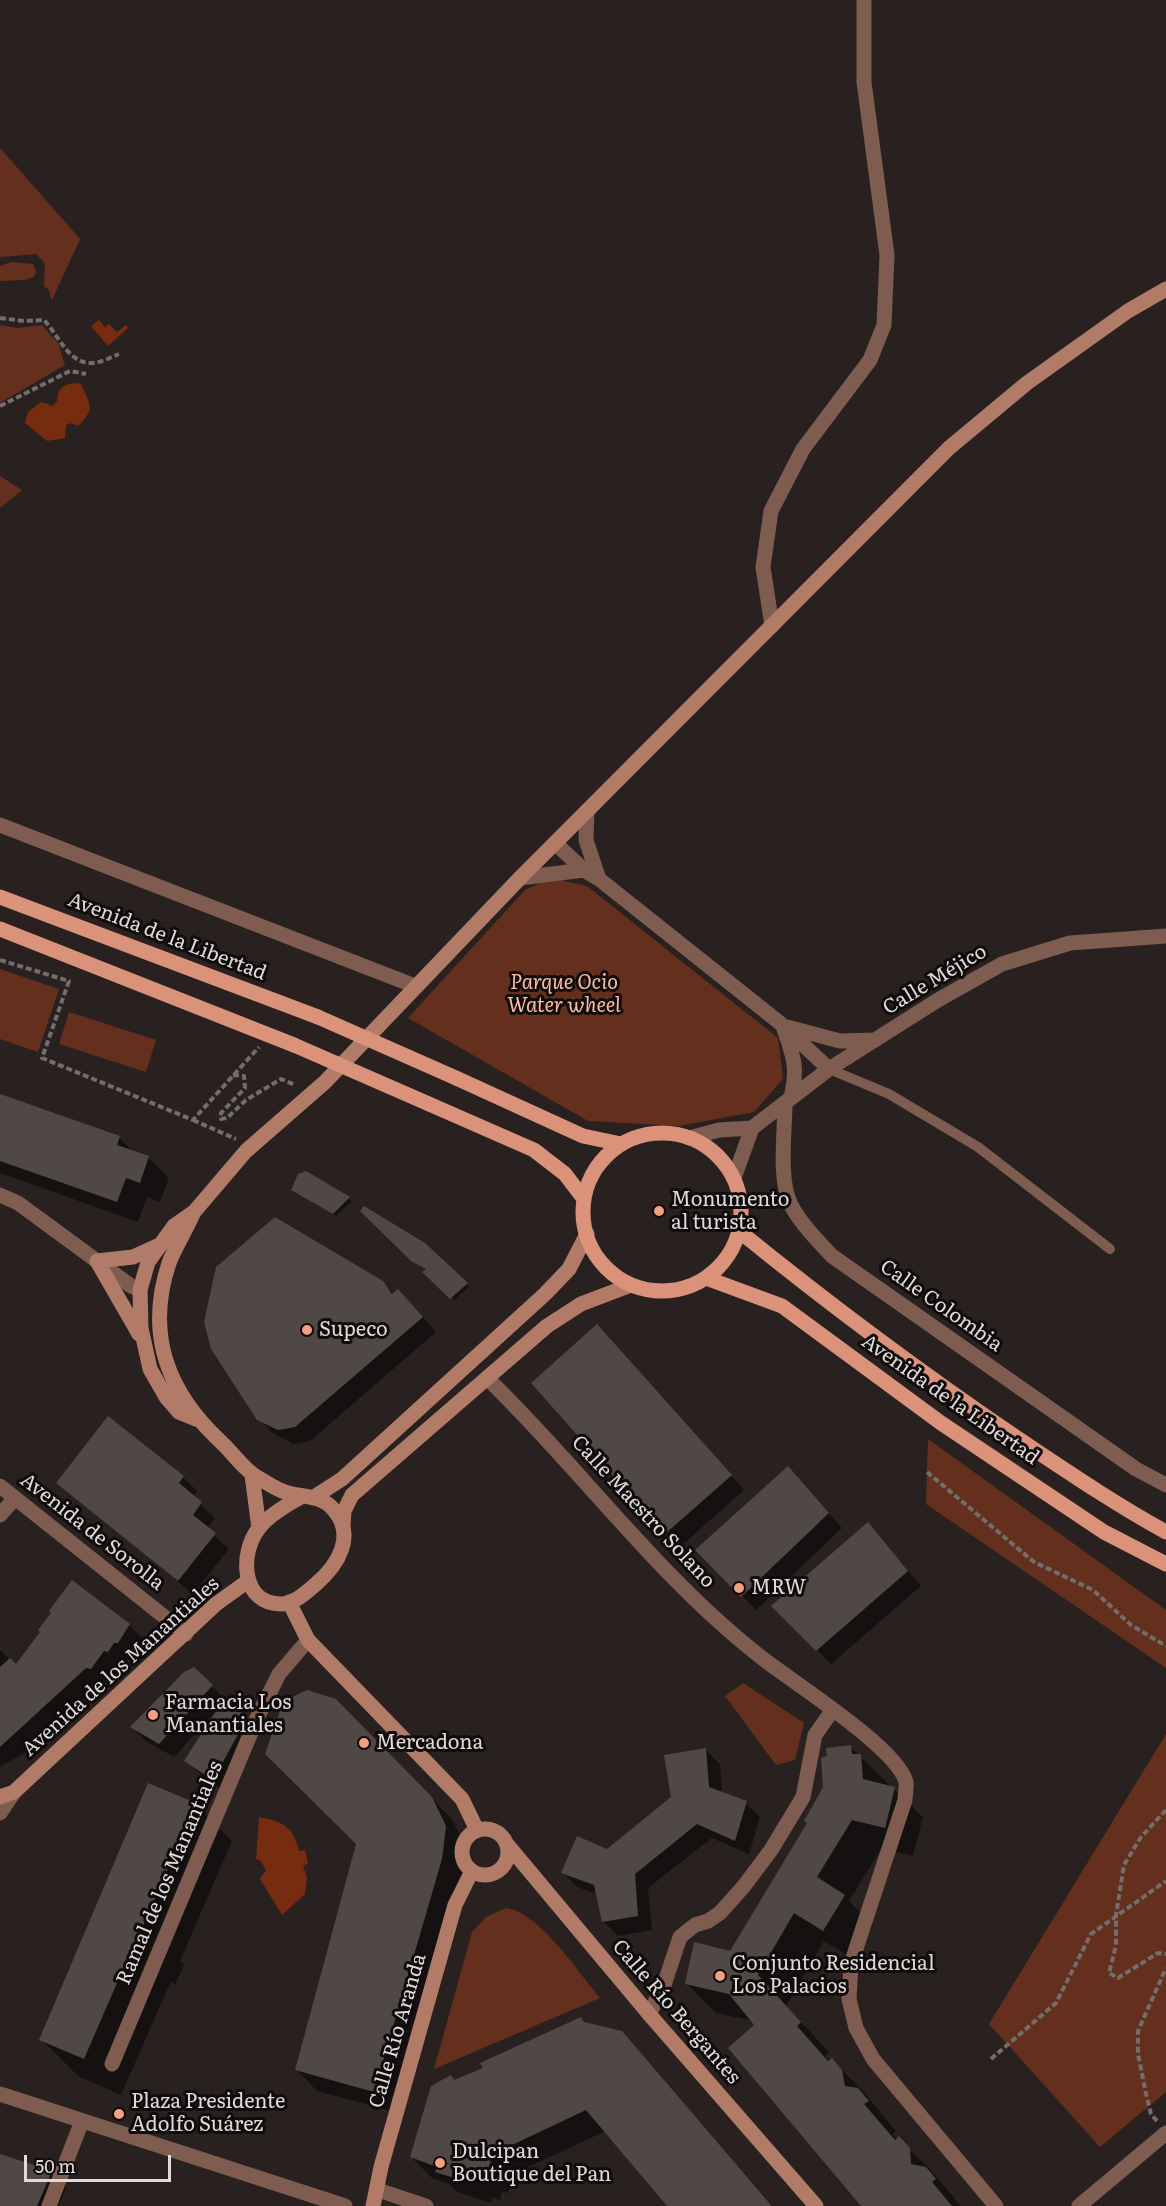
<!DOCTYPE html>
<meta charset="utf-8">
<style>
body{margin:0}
#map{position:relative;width:1166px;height:2206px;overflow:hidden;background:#29211f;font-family:Literata,serif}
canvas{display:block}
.scale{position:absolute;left:24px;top:2155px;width:147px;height:27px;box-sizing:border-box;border:3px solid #e0dbda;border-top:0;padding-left:8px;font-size:18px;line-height:21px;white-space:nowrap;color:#e0dbda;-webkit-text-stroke:4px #0f0c0b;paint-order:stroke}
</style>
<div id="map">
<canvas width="1166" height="2206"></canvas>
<div class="scale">50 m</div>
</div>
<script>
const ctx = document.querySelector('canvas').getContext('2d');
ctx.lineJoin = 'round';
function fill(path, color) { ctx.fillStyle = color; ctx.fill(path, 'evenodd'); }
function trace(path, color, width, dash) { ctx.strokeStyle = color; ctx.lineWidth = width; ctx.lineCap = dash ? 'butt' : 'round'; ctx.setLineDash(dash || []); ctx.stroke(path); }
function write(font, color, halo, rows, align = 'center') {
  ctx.font = font + ' Literata,serif'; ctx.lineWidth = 6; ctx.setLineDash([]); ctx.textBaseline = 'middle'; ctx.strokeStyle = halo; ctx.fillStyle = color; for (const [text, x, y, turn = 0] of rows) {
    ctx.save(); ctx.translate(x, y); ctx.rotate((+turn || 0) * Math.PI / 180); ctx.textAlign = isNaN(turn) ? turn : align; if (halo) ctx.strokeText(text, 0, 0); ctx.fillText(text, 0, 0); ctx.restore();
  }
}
const green = new Path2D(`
 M 0,148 L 80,239 L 52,300 L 48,288 L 44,287 L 45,263 L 36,254 L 0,257 Z
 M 12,262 L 33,264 L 36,272 L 34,277 L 25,280 L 0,281 L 0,266 Z
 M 0,325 L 18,328 L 42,325 L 58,343 L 65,365 L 0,403 Z
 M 0,476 L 22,490 L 0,508 Z
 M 551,878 L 587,886 L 778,1038 L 783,1079 L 754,1112 L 679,1126 L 588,1121 L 408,1018 L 525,890 Z
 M 0,969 L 59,989 L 38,1052 L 0,1039 Z
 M 69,1012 L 156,1040 L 146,1072 L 59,1044 Z
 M 928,1439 L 1166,1610 L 1166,1668 L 926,1504 Z
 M 743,1683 L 804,1723 L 795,1760 L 776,1765 L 725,1696 Z
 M 1166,1734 L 1166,2092 L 1100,2147 L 989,2024 Z
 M 506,1908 C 540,1913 578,1972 600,1998 L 434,2069 L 472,1932 L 486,1917 Z`);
const water = new Path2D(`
 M 99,320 L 105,327 L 109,324 L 117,332 L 126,325 L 128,328 L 108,346 L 91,326 Z
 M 75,383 L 81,384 C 90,405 96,409 78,426 L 72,423 L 66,425 L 65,438 L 47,441 L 25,423 L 28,412 L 41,402 L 53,406 L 57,401 C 57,389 63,384 75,383 Z
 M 259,1817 C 283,1822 293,1826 299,1851 L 305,1850 L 308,1864 L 303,1866 L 307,1877 L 305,1894 L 282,1915 L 260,1879 L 266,1870 L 261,1861 L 256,1859 Z`);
const shadow = new Path2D(`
 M 0,1096 L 119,1137 L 133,1152 L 148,1157 L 169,1178 L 160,1202 L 147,1197 L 138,1222 L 0,1173 Z
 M 306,1172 L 349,1199 L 352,1201 L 336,1216 L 296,1192 Z
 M 424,1244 L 469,1287 L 454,1300 L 425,1272 L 427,1270 L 416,1263 Z
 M 382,1282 L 394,1294 L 412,1305 L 436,1332 L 310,1441 L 293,1444 L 273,1433 L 259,1419 Z
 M 611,1340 L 744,1490 L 680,1547 L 533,1383 Z
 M 788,1468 L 842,1528 L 756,1610 L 697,1550 Z
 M 183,1477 L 197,1491 L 193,1497 L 215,1518 L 207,1529 L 229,1549 L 193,1594 L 58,1483 Z
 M 868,1524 L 921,1586 L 831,1664 L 774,1606 Z
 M 129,1625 L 144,1640 L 134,1658 L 130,1658 L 123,1667 L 119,1666 L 107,1683 L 102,1683 L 26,1752 L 0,1767 L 0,1650 L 17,1666 Z
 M 194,1669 L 257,1731 L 255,1743 L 227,1793 L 200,1774 L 186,1760 L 215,1712 L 174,1757 L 146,1741 L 132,1727 Z
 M 335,1700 L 452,1819 L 466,1848 L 463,1881 L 395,2112 L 317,2091 L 297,2070 L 357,1844 Z
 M 850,1747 L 923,1817 L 913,1856 L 881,1849 L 849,1901 L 873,1925 L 853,1959 L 824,1941 L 786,2006 L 829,2052 L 825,2056 L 830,2061 L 832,2060 L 861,2089 L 896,2131 L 892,2134 L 928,2167 L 961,2206 L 863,2206 L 756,2025 L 753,2021 L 716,2013 L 687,1984 L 730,1952 L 809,1824 Z
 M 706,1750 L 720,1764 L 722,1794 L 746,1803 L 760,1817 L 749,1854 L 712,1838 L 648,1888 L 652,1930 L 618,1936 L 604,1922 L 598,1894 L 577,1887 L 563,1873 L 608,1850 L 673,1798 Z
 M 149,1785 L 196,1805 L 232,1841 L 180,1961 L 184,1965 L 175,1985 L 171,1981 L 121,2095 L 78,2076 L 41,2039 Z
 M 581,2018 L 587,2024 L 621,2032 L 773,2206 L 669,2206 L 606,2131 L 513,2174 L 508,2193 L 502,2192 L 500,2200 L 492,2197 L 491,2203 L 458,2192 L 449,2184 L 432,2178 L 411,2157 L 451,2077 L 455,2081 L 485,2068 Z
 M 0,2156 L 51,2173 L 66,2188 L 58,2206 L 0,2206 Z`);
const building = new Path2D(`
 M 0,1094 L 120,1136 L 117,1145 L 149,1156 L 140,1183 L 126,1178 L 117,1202 L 0,1161 Z
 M 306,1171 L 350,1197 L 333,1214 L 291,1190 L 298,1174 Z
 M 364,1206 L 425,1243 L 468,1283 L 450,1299 L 422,1272 L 426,1269 L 411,1261 L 360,1211 Z
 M 275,1217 L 383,1281 L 392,1294 L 398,1289 L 423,1317 L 295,1427 L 278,1430 L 257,1420 L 211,1349 L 204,1322 L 216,1267 Z
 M 597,1324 L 732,1475 L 665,1534 L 531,1383 Z
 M 108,1416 L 184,1476 L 179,1483 L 202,1502 L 193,1515 L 216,1533 L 178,1581 L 56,1483 Z
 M 788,1466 L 829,1513 L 741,1597 L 695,1550 Z
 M 868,1522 L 908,1571 L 816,1651 L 771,1606 Z
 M 72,1580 L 130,1624 L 118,1643 L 114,1643 L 108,1652 L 104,1651 L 91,1669 L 86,1668 L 0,1747 L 0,1667 L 10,1658 L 16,1664 L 40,1632 L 38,1630 L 51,1613 L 49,1611 Z
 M 194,1667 L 213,1685 L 159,1744 L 130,1727 L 184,1672 Z
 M 307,1690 L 336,1699 L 432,1797 L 446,1826 L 442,1859 L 374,2092 L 295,2070 L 356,1844 L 265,1754 L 281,1708 L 288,1699 Z
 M 225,1697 L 244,1715 L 241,1729 L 213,1780 L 184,1761 Z
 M 851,1745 L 852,1754 L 861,1754 L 863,1779 L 895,1787 L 885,1828 L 852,1820 L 817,1877 L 845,1895 L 823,1931 L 794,1913 L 758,1975 L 801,2022 L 797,2026 L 828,2061 L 832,2058 L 842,2070 L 845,2086 L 858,2088 L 869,2101 L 864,2104 L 895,2140 L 899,2136 L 910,2148 L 911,2164 L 926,2167 L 936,2179 L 932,2182 L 952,2206 L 861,2206 L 728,2048 L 754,2025 L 729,1994 L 685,1984 L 694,1942 L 730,1951 L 807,1823 L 804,1821 L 823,1787 L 821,1758 L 827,1756 L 826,1748 Z
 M 706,1748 L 709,1787 L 747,1801 L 735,1841 L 697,1824 L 635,1874 L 638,1916 L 602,1922 L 594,1885 L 561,1873 L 577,1836 L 607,1849 L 671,1797 L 664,1755 Z
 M 148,1783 L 196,1803 L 143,1926 L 148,1927 L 138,1950 L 133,1946 L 84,2059 L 39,2040 Z
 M 581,2017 L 584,2022 L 622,2031 L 772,2206 L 667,2206 L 586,2110 L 493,2154 L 487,2174 L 482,2172 L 479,2180 L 471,2177 L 471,2183 L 435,2172 L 437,2167 L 410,2157 L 431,2086 L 451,2075 L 454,2080 L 483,2068 L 480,2063 Z
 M 0,2154 L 52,2171 L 37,2206 L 0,2206 Z`);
const path = new Path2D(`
 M 0,318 L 24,321 L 44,320 C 58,334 68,364 92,363 C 100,363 112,357 119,354
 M 0,406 L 70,371 L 86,374
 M 0,960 L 69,981 L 42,1058 L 193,1120 L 259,1047
 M 233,1075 L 244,1076 L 245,1088 L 221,1113 L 221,1119 L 227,1118 L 246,1100 L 281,1079 L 295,1085
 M 193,1120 L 236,1139
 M 927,1472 L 1034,1562 L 1093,1590 L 1131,1625 L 1166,1646
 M 1166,1810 L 1141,1837 L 1124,1865 L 1116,1915 L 1116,1945 L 1109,1973 L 1118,1978 L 1158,1953 L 1166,1954
 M 991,2059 L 1056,2003 L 1091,1934 L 1166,1881
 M 1157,2121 L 1151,2114 L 1146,2094 L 1138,2054 L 1138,2031 L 1166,1968`);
const service = new Path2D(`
 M 829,1069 L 889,1094 L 978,1147 L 1110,1249`);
const pedestrian = new Path2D(`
 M 0,2094 L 345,2206
 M 49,2206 L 82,2121`);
const minor = new Path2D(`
 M 772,626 L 763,567 L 771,511 L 803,449 L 870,360 L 884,325 L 887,255 L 864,82 L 864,0
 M 587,811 L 586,840 L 599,879
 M 0,825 L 415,986
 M 555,843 L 584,870 L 599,879 L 780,1023 L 829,1069
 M 520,878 L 584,870
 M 787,1027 L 840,1041 L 875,1040
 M 784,1029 C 794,1058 798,1068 791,1098
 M 785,1103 C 785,1131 778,1180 791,1205 C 801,1224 817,1240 832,1256 L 1136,1469 L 1166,1485
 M 689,1138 L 719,1130 L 752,1128 L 829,1069 L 938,1000 L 1002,964 L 1070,943 L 1166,936
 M 734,1178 L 752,1128
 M 0,1195 L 18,1203 L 131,1286 L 140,1290
 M 487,1378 C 582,1470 660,1580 766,1661 C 796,1684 898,1749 906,1782 C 907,1787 905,1795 905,1800 L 851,1964 L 849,1999 L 856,2028 L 873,2059 L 996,2206
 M 0,1486 L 186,1634
 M 0,1515 L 15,1498
 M 0,1813 L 14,1792
 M 649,2014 L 664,1985 L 680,1937 L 695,1925 L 708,1921 L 720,1913 L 744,1886 L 771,1850 L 803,1797 L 815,1735 L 832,1711
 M 112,2064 L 257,1718 L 279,1674 L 308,1640
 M 378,2190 L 426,2206
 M 1079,2206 L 1166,2133`);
const secondary = new Path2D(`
 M 193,1214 C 186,1230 175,1247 169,1263 C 145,1335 168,1393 221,1442 C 233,1453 244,1470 257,1477 C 266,1482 275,1489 285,1492 C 303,1498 321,1494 334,1510 C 356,1536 338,1565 316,1584 C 307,1592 295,1603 282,1604 C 241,1605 239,1553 259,1528 C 269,1515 288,1504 303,1496
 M 139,1334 L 97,1261 L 133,1257 L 157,1246
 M 196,1419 L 179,1412 L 166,1397 L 150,1369 L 141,1328 L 140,1290 L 148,1262 L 174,1226 L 194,1212 L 246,1151 L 325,1082 L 520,878 L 949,448 L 1027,383 L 1128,311 L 1166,289
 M 252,1475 L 259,1528
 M 314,1497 L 342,1479 L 545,1294 L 569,1269 L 587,1234
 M 343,1526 L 344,1511 L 352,1495 L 547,1326 L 581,1304 L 631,1285
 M 289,1602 L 308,1640 L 462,1799 L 477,1830
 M 0,1797 L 14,1792 L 216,1604 L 248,1581
 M462 1852a23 23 0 1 1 46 0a23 23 0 1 1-46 0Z
 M 506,1843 L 649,2014 L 816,2206
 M 373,2206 L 381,2167 L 455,1905 L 472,1871`);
const primary = new Path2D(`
 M 0,897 L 318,1017
 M 0,929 L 294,1045
 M 456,1078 L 583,1136 L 621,1144
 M 429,1104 L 534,1150 L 565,1174 L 584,1199
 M583 1212a79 79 0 1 1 158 0a79 79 0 1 1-158 0Z
 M 739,1231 C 830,1305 923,1374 1020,1440 C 1068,1472 1115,1504 1166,1532
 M 706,1278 L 782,1306 L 941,1423 L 1104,1532 L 1166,1564`);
const primaryBridge = new Path2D(`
 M 318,1017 L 456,1078
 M 294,1045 L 429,1104`);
const markers = [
 [659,1211,6,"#f39f82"],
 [307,1330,6,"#f39f82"],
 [739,1588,6,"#f39f82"],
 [153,1715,6,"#f39f82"],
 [364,1743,6,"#f39f82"],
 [720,1976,6,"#f39f82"],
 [119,2114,6,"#f39f82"],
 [440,2163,6,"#f39f82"]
];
const streetNames = [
 ["Avenida de la Libertad",167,937,21],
 ["Calle Méjico",935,980,-31],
 ["Calle Colombia",941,1306,35],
 ["Avenida de la Libertad",950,1400,35],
 ["Calle Maestro Solano",643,1512,47],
 ["Avenida de Sorolla",92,1532,38],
 ["Avenida de los Manantiales",121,1667,-42],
 ["Ramal de los Manantiales",170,1873,-67],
 ["Calle Río Bergantes",676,2012,49],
 ["Calle Río Aranda",398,2031,-74]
];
const parkNames = [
 ["Parque Ocio",564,983],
 ["Water wheel",564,1006]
];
const poiNames = [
 ["Monumento",671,1200],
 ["al turista",671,1223],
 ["Supeco",319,1330],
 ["MRW",751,1588],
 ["Farmacia Los",165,1703],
 ["Manantiales",165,1726],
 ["Mercadona",376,1743],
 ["Conjunto Residencial",732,1964],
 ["Los Palacios",732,1987],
 ["Plaza Presidente",131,2102],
 ["Adolfo Suárez",131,2125],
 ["Dulcipan",452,2152],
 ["Boutique del Pan",452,2175]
];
fill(green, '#64301d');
fill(water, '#752c0f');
fill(shadow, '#0007');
fill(building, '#504845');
trace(path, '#736d6b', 4, [6, 3]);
trace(service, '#7e5c4f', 10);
trace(pedestrian, '#7e5c4f', 15);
trace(minor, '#7e5c4f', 15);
trace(secondary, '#b27b67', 15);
trace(primary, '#da937a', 15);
trace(primaryBridge, '#da937a', 15);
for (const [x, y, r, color] of markers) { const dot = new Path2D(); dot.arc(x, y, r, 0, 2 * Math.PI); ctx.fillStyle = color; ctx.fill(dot); trace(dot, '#0f0c0b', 2); }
write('20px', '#e0dbda', '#0f0c0b', streetNames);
write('italic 20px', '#febba4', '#0f0c0b', parkNames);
write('20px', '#e0dbda', '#0f0c0b', poiNames, 'left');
</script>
